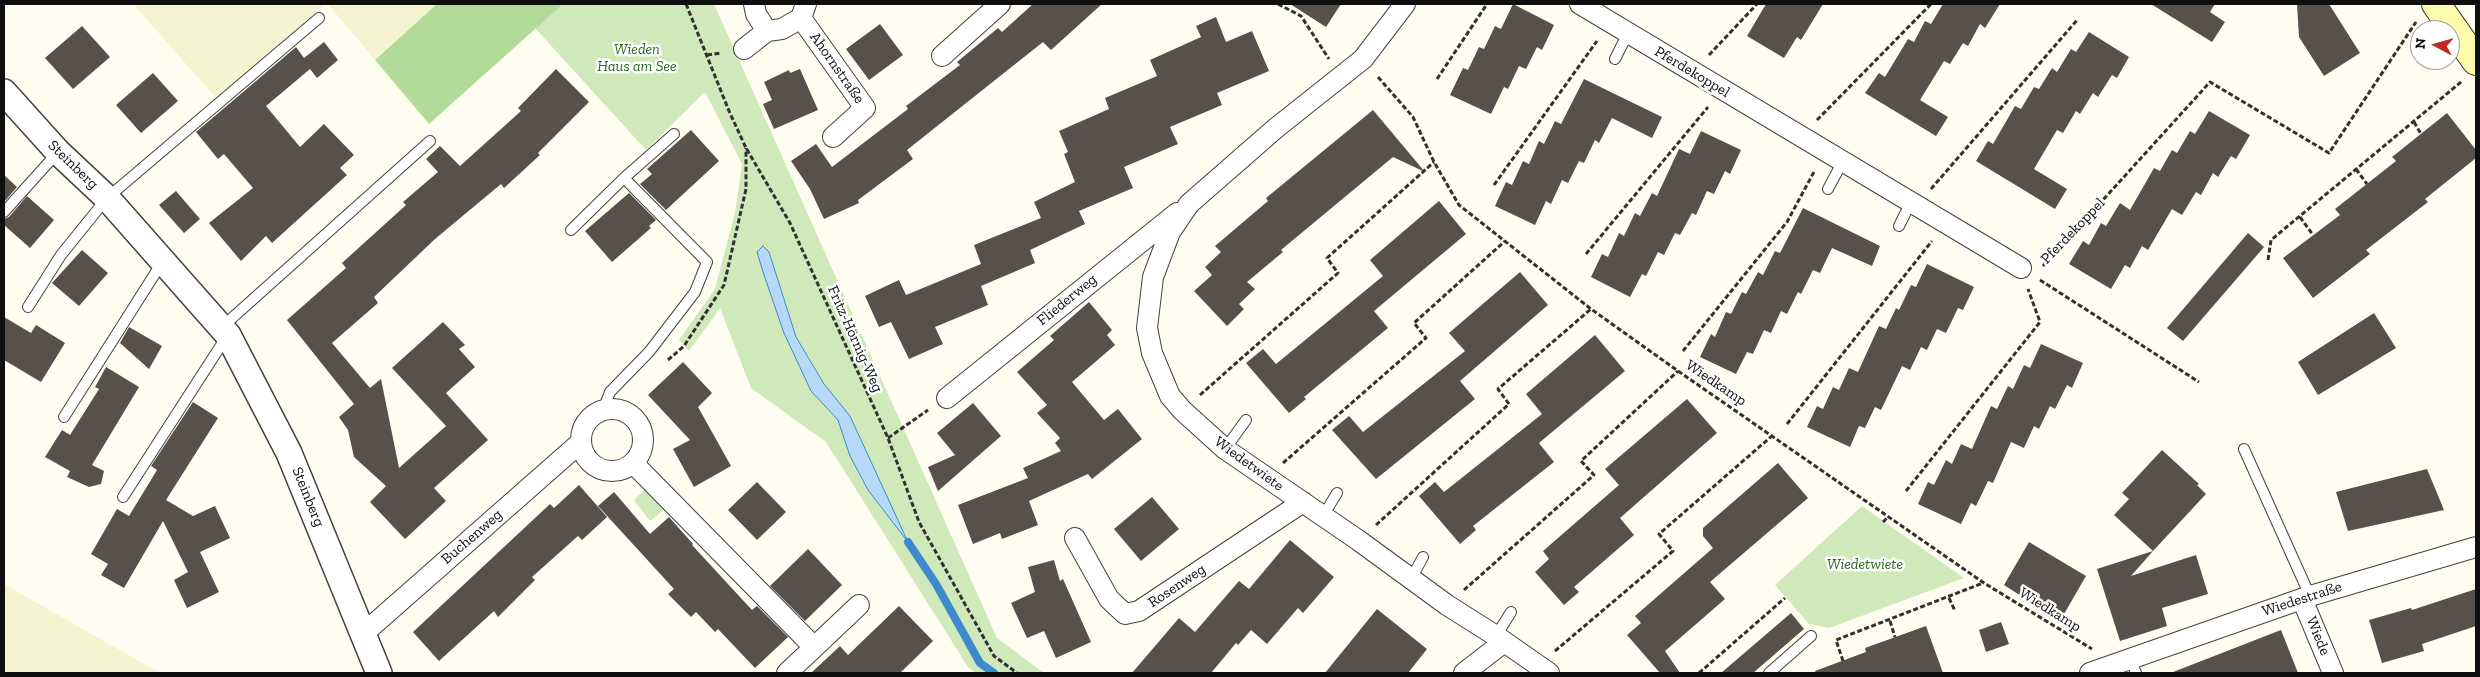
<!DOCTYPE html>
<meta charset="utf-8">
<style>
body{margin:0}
#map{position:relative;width:2480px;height:677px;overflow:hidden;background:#fffdf0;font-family:"Zilla Slab",serif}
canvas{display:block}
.frame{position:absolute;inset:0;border:5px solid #0f0f0f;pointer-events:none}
.north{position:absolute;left:2410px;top:20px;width:50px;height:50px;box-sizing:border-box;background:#fff;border:1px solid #9f9f9f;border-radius:50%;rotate:276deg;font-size:14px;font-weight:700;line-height:20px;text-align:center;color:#0f0f0f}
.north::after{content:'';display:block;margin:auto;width:18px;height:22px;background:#bf2926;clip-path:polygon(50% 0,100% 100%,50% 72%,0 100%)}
</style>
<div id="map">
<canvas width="2480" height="677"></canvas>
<div class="frame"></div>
<div class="north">N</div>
</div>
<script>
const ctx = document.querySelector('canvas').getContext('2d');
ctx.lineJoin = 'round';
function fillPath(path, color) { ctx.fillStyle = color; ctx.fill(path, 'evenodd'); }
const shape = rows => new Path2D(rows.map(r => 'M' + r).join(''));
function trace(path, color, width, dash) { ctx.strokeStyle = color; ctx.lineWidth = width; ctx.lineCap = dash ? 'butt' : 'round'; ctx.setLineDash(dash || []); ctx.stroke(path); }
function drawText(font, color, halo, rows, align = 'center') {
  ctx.font = font + ' "Zilla Slab",serif'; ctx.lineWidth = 5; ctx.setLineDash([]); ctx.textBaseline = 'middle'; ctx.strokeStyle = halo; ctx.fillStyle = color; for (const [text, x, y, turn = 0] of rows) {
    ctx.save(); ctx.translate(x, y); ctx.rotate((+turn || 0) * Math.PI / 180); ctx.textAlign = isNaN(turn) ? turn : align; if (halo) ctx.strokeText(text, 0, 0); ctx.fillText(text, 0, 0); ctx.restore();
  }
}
const farmland = shape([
 [133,4,325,4,216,98],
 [328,4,437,4,375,60],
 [4,584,160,673,4,673]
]);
const green = shape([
 [563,4,714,4,997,638,1044,673,976,673,968,667,826,442,751,388,720,308,689,351,679,340,715,289,735,213,742,164,705,92,646,150,535,28],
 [652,482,672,503,650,521,634,500],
 [1862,506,1964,578,1829,628,1809,624,1775,585]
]);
const forest = shape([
 [437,4,563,4,429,124,375,60]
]);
const water = shape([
 [763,246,769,252,796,337,824,384,850,416,908,542,868,490,850,456,838,420,811,391,784,333,764,275,757,252,763,246]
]);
const stream = shape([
 [908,542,936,584,980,663,994,673]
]);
const building = shape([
 [1033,4,1102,4,1051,50,1043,42,907,150,913,159,858,200,859,203,824,219,810,189,791,161,816,144,832,167,908,109,906,106,960,65,957,62,998,28,1002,32],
 [1290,4,1341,4,1326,27],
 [1513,4,1554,25,1542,50,1537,47,1526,69,1519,66,1508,89,1504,87,1491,114,1450,95,1463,68,1468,70,1479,47,1484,49,1495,26,1501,29],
 [1766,4,1823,4,1801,40,1797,37,1784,58,1747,36],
 [1943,4,2000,4,1985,28,1980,24,1968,46,1963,43,1950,64,1944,61,1920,100,1948,117,1936,136,1865,93,1879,73,1885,77,1908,39,1914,42,1925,21,1931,24],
 [2151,4,2215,4,2210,12,2225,22,2212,42],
 [2297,4,2329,4,2360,53,2324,76,2299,37],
 [1216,17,1226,42,1252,31,1269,71,1217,93,1222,105,1170,127,1178,144,1124,167,1133,188,1079,211,1085,224,1030,250,1035,263,981,286,988,305,935,327,943,344,909,359,891,322,879,327,865,296,899,280,906,295,981,264,974,245,1041,218,1034,202,1075,182,1064,154,1068,152,1059,131,1109,109,1105,98,1157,76,1150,60,1201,37,1196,26],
 [880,24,903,55,869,80,846,49],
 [82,26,110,57,73,89,45,58],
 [2089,32,2129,57,2117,78,2112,75,2098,97,2093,93,2080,114,2076,111,2063,133,2057,130,2034,169,2067,189,2055,209,1976,161,1988,141,1993,144,2015,106,2021,109,2034,87,2039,89,2052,68,2057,72,2071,49,2076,52],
 [324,42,338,60,317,78,310,69,266,106,300,147,324,124,354,155,340,168,347,175,272,243,266,236,241,261,209,223,253,188,224,154,218,159,196,132,296,47,304,58],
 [556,69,589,102,538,153,540,155,504,188,501,184,435,239,374,297,378,303,332,343,370,388,381,379,399,468,446,426,392,368,443,322,465,345,459,349,475,367,446,393,488,440,434,488,446,501,405,539,370,502,386,486,354,457,348,430,339,417,354,404,287,320,346,268,342,263,406,205,403,202,438,172,426,159,440,146,460,166,521,111,518,108],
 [800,69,818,110,774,129,763,104,772,100,764,82,789,70,790,73],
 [153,73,178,101,141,133,116,105],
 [1584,79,1662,117,1652,138,1612,118,1599,143,1595,140,1584,163,1579,161,1568,183,1562,180,1551,204,1546,201,1535,225,1495,206,1506,182,1512,185,1523,161,1529,164,1539,141,1544,144,1555,121,1561,124],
 [1373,110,1425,172,1393,157,1281,250,1283,252,1247,282,1255,289,1239,304,1244,309,1227,326,1194,291,1212,275,1205,267,1221,252,1215,246,1268,201,1266,198],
 [2209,111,2250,135,2236,159,2231,156,2218,177,2213,173,2201,195,2196,192,2182,215,2172,209,2148,250,2142,246,2130,268,2125,265,2111,289,2069,264,2083,241,2089,245,2101,223,2106,226,2120,203,2130,210,2154,168,2160,171,2172,150,2177,153,2190,131,2195,134],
 [2447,113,2476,150,2476,158,2425,199,2428,202,2366,250,2370,254,2313,298,2283,258,2340,215,2335,209,2396,161,2392,157],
 [691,130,719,161,666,210,640,184,652,174,647,169],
 [1701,131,1741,150,1730,174,1725,171,1714,194,1707,191,1696,215,1692,213,1680,235,1675,233,1664,255,1658,252,1646,276,1642,274,1630,297,1591,277,1602,254,1608,257,1619,233,1624,236,1635,213,1640,216,1652,193,1657,196,1679,149,1690,154],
 [4,175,17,187,4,202],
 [176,191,200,219,184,233,159,205],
 [629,193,656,220,649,226,651,228,612,262,585,231],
 [27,196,54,220,30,248,4,225,4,219,9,217],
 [1439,201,1466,234,1374,311,1388,328,1304,397,1306,399,1289,413,1246,363,1263,349,1276,364,1383,276,1370,260],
 [1803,208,1880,246,1872,266,1832,248,1820,273,1813,270,1801,294,1798,292,1787,314,1781,311,1771,333,1764,330,1753,354,1747,352,1736,374,1700,357,1711,334,1715,337,1726,312,1731,314,1742,292,1746,294,1758,272,1763,275,1775,251,1780,253],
 [2248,233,2264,247,2183,341,2167,328],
 [82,250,108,273,79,306,52,283],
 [1927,264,1974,287,1963,310,1958,308,1946,333,1937,329,1927,350,1921,347,1910,370,1902,366,1881,410,1875,407,1865,428,1859,426,1850,447,1807,427,1817,406,1823,409,1833,387,1839,390,1849,368,1858,372,1879,326,1886,329,1896,308,1899,310,1911,285,1916,287],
 [1520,272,1548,305,1460,381,1475,399,1376,479,1332,430,1349,416,1363,432,1465,351,1449,333],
 [1089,302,1112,330,1107,335,1115,345,1072,382,1104,420,1118,409,1142,439,1092,479,1088,474,1029,501,1038,525,1002,539,1000,533,973,544,958,505,1028,478,1023,468,1061,451,1055,443,1060,438,1037,413,1047,405,1017,372,1054,340,1050,336],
 [2374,313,2396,348,2318,395,2298,362],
 [4,317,31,333,36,325,65,343,41,382,4,360],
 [129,327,162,346,149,369,120,343],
 [1595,335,1625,371,1539,443,1554,462,1473,526,1476,530,1460,544,1419,496,1435,482,1444,492,1542,414,1526,394],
 [2041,344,2083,363,2072,388,2067,385,2055,409,2050,406,2039,429,2034,426,2024,448,2011,442,1993,483,1988,481,1976,506,1971,503,1961,524,1918,504,1928,482,1934,485,1946,460,1952,464,1961,444,1972,449,1991,406,1997,409,2008,386,2013,389,2024,365,2030,368],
 [683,362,712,393,698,407,731,466,694,487,673,449,690,440,648,395],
 [106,367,139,387,92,465,104,471,101,484,89,487,67,477,70,471,45,457,62,430,70,435,99,389,95,387],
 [1687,399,1717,433,1620,518,1634,535,1574,587,1579,592,1564,605,1535,572,1549,559,1543,551,1619,485,1605,469],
 [193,402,218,418,166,500,193,516,215,506,230,538,200,552,219,592,187,608,174,580,188,572,163,521,124,588,101,575,108,564,91,554,117,509,129,516,157,470,151,466],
 [973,403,1001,436,938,491,928,467,955,455,937,433],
 [2162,450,2199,484,2197,485,2206,494,2153,551,2114,515,2129,499,2122,493],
 [1778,463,1808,498,1710,582,1725,599,1665,651,1680,673,1660,673,1627,635,1641,623,1635,616,1713,548,1703,536,1703,528],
 [2427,469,2444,510,2348,531,2336,492],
 [757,482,786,512,757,540,728,510],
 [579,485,607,517,582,540,578,536,532,577,535,580,498,617,494,611,439,661,413,632,550,504,554,508],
 [614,492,650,534,669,517,693,544,692,545,752,610,757,606,788,637,755,668,718,629,715,632,696,612,691,617,668,594,674,589,598,506],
 [1152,497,1179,529,1141,561,1114,529],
 [1290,540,1334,577,1303,613,1298,608,1267,644,1251,630,1238,645,1236,643,1211,673,1132,673,1179,618,1195,632,1239,581,1249,589],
 [2029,542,2086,576,2060,621,2004,585],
 [808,549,842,585,805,621,770,586],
 [2153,551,2131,576,2196,555,2208,594,2162,608,2167,626,2120,641,2097,569],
 [1054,560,1060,581,1063,579,1091,642,1056,658,1044,631,1027,638,1011,603,1035,592,1028,567],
 [2476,589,2476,626,2422,644,2424,651,2382,663,2369,620,2411,608,2412,610],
 [899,606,933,641,900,673,811,673,840,646,848,655],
 [1377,609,1427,649,1408,673,1325,673],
 [1791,613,1804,629,1753,673,1721,673],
 [2001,622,2009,644,1986,652,1979,630],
 [1926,626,1943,673,1816,673,1815,671,1866,652,1865,648],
 [2281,630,2298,673,2173,673,2173,672]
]);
const path = shape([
 [686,4,729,111,746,148,790,223,888,438,919,522,994,656,1017,673],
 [1278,4,1301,16,1329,59],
 [707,55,721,53],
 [1709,55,1757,4],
 [1378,77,1413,117,1434,162,1459,205,1591,309,1678,371,1984,583,2092,649],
 [1437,79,1487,4],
 [1817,120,1931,4],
 [2414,122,2421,134],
 [2356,169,2367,184],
 [1494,185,1597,41],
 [1931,189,2078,19],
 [2300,217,2313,235],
 [1586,254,1708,107],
 [2268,260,2271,240,2461,82],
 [2043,266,2210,82,2329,153,2416,22],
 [2040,280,2199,382],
 [1683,351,1787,222,1815,170],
 [668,360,684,346,724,285,746,189,746,148],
 [1200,395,1338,273,1327,258,1434,162],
 [1787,424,1932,241],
 [888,438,928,410],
 [1283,463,1426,338,1414,323,1505,241],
 [1906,491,2040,322,2028,289],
 [1883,522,1888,517],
 [1376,525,1509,404,1498,389,1591,309],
 [1464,590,1594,475,1581,461,1678,371],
 [1949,598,1955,611],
 [1890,621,1895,637],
 [1555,651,1673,551,1659,534,1773,435],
 [1843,661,1836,640,1983,583],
 [1699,673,1785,598]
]);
const service = shape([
 [1615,59,1628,33],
 [1828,189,1844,159],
 [4,212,58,152],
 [1899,226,1911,202],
 [571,230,624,178],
 [28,307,61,255,107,198,319,18],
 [222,327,430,141],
 [603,410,610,392,649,352,695,292,707,262,624,178,674,134],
 [64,417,163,261],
 [1225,449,1246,420],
 [2244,449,2310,596],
 [123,497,227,336],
 [1323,516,1337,493],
 [1411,579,1423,557],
 [1496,636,1511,612],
 [2130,658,2136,673],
 [1769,673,1811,636]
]);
const minor = shape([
 [754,4,756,14,767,31],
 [806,4,801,18,865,108,833,137],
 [1405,4,1363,59,1276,128,1189,204,1170,232,1153,277,1147,328,1152,353,1170,396,1182,410,1225,449,1358,540,1447,605,1496,636,1549,673],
 [1580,4,2021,268],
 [744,49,767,31,782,29,801,18],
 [942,56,1000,4],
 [947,398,1177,213],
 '581 440a31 31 0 1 1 62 0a31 31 0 1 1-62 0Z',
 [633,463,814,647],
 [1075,538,1109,599,1125,614,1139,611,1303,502],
 [2302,599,2333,673],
 [364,633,581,442],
 [787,673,859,605],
 [1464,673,1504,642],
 [2090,673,2310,596,2476,547]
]);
const tertiary = shape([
 [4,92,58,152,107,198,228,335,289,453,379,673]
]);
const secondary = shape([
 [2436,4,2476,61]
]);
const parkNames = [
 ["Wieden",637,50],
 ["Haus am See",637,67],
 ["Wiedetwiete",1865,565]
];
const streetNames = [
 ["Ahornstraße",837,68,55],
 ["Pferdekoppel",1692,72,31],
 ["Steinberg",73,165,44],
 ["Pferdekoppel",2073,231,-46],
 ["Fliederweg",1067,300,-39],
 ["Fritz-Hörnig-Weg",855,339,66],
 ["Wiedkamp",1716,383,34],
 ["Wiedetwiete",1249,464,36],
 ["Steinberg",308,497,68],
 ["Buchenweg",472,537,-41],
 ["Rosenweg",1177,586,-34],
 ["Wiedestraße",2302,599,-18],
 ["Wiedkamp",2050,610,32],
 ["Wiede",2318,636,68]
];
fillPath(farmland, '#f5f4d0');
fillPath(green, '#cfe9ba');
fillPath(forest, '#b2da99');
fillPath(water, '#b5d9f6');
trace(water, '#3c8acd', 1);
trace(stream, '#3c8acd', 8);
fillPath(building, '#57504b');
trace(service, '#424242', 12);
trace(minor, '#424242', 22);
trace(tertiary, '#424242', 28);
trace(secondary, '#313131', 30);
trace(path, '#313131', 3, [5, 2.5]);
trace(service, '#fff', 10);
trace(minor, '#fff', 20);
trace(tertiary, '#fff', 25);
trace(secondary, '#fefbac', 28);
drawText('italic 15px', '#29671e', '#fff', parkNames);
drawText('15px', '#0f0f0f', '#fff', streetNames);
</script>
